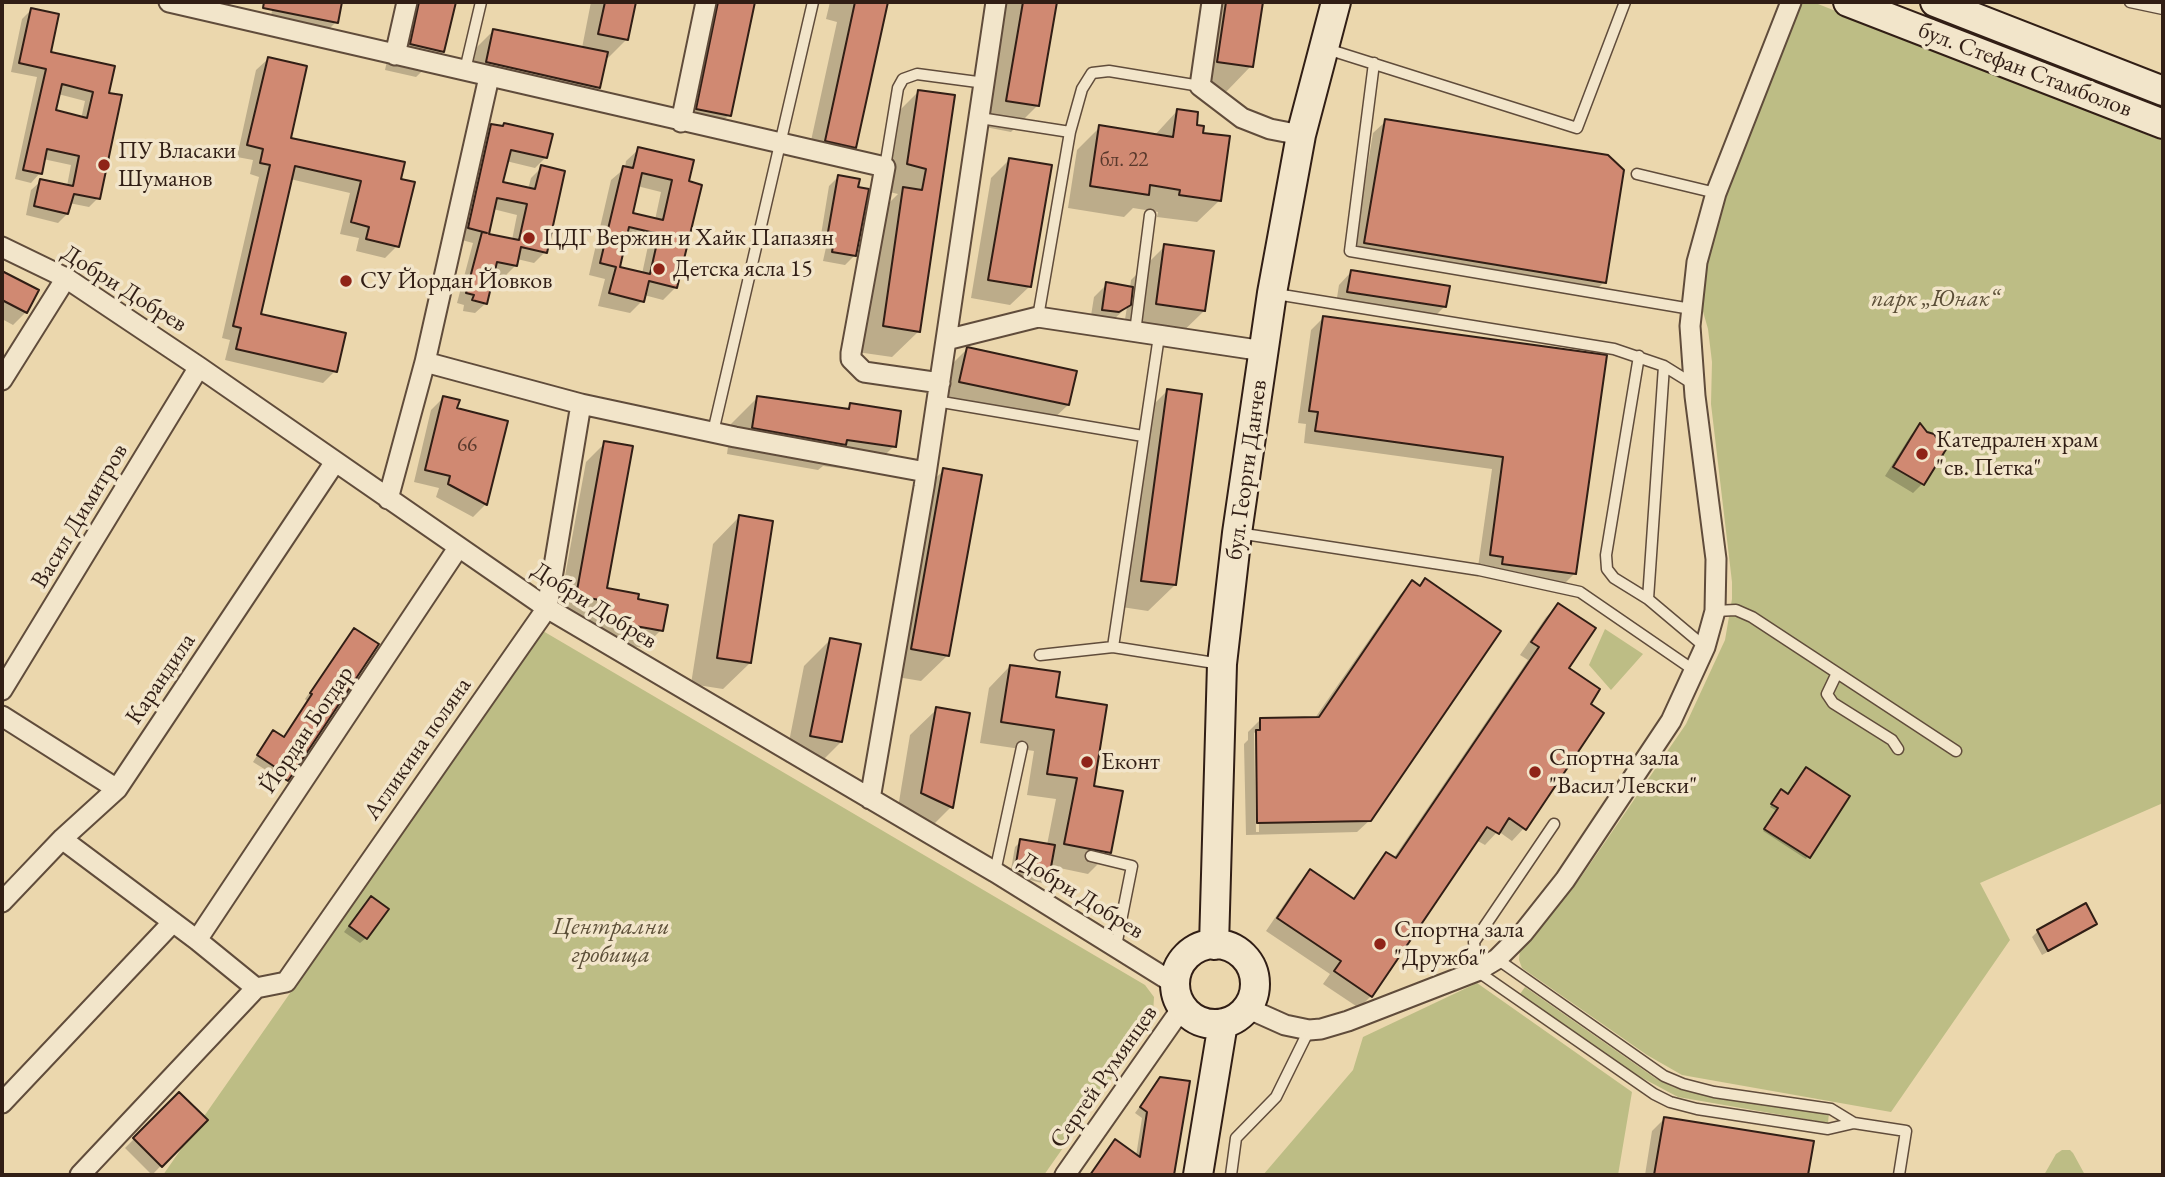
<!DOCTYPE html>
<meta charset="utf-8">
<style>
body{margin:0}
#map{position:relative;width:2165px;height:1177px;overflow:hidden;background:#ebd7ad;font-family:"EB Garamond",serif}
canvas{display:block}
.frame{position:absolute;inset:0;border:4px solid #311e15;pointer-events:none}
</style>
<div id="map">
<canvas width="2165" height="1177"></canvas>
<div class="frame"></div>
</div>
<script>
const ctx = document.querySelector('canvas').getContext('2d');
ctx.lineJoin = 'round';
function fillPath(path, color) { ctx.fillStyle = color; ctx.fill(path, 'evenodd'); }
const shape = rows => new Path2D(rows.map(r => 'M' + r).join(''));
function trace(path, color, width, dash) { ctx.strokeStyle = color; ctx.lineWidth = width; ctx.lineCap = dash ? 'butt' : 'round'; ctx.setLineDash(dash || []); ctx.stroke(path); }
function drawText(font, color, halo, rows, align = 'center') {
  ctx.font = font + ' "EB Garamond",serif'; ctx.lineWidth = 7; ctx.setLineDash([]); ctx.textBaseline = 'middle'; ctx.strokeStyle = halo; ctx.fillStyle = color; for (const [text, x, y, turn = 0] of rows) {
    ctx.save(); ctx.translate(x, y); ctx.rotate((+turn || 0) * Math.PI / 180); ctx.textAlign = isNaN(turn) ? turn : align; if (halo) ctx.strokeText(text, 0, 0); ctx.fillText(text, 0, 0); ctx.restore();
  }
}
const green = shape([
 [1800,2,1813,2,2163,141,2163,803,1980,883,2010,940,1891,1112,1682,1075,1647,1055,1522,968,1519,960,1520,948,1579,880,1686,724,1725,640,1732,599,1732,582,1711,404,1712,362,1708,329,1702,308,1707,263,1722,208],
 [1605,629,1643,654,1611,690,1589,665],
 [543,631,1145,985,1154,997,1153,1014,1142,1035,1044,1175,163,1175],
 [1477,983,1632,1092,1618,1175,1263,1175,1353,1070,1363,1037],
 [1525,987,1655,1078,1673,1087,1696,1093,1829,1113,1828,1123,1678,1097,1631,1072,1520,994],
 [2062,1150,2070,1150,2073,1153,2085,1175,2044,1175,2056,1154]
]);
const shadow = shape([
 [186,2,233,2,215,20],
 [274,2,340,2,336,22,327,31,270,20],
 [400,2,454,2,443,51,416,77,385,70],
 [591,2,634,2,627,39,608,58,605,57,599,87,580,105,468,81,475,49,493,31,582,48],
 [703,2,753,2,729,115,711,133,679,127],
 [830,2,886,2,854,147,836,165,807,159,837,22,826,19],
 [1002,2,1055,2,1038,105,1011,132,980,126],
 [1205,2,1261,2,1251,66,1225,93,1192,88],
 [31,10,49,53,107,94,98,198,89,207,69,203,67,214,58,223,26,215,31,190,41,181,67,186,71,165,43,159,40,173,31,183,15,179,37,77,11,72,22,19],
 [58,94,85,101,81,119,53,112],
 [268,59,288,140,399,180,397,246,385,258,356,251,359,238,340,234,350,193,290,179,259,315,335,371,323,383,225,360,230,340,222,338,259,177,250,174,253,160,237,157,256,70],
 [918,92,953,97,919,331,892,357,857,352,877,215,898,194,881,190,892,118],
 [1177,111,1201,134,1220,200,1197,222,1157,217,1158,212,1133,208,1124,217,1068,208,1077,150,1100,127,1154,136],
 [1386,121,1604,282,1592,294,1353,255,1373,133],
 [492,126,546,157,535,168,506,161,501,183,528,189,531,178,542,167,545,252,534,263,517,259,515,266,505,276,493,274,486,303,475,313,463,311,464,305,457,303,473,243,458,239,481,136],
 [493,209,517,215,512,240,487,235],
 [639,149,687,183,676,287,663,300,644,295,642,301,630,313,598,306,605,279,589,275,611,180,625,168,626,161],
 [637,186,661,192,655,220,631,214],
 [624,240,648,246,642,274,618,268],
 [1010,159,1029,287,1010,305,971,298,991,178],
 [838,177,854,256,845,265,823,261,827,243,820,241,829,186],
 [1165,246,1204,311,1169,345,1122,338,1127,307,1113,320,1090,322,1094,297,1107,284,1130,288,1131,280],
 [1351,272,1445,306,1432,319,1336,304,1339,285],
 [2,273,37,291,26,312,13,325,2,319],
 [1323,318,1605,357,1574,574,1562,586,1478,567,1492,469,1304,443,1306,424,1298,423,1311,330],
 [967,349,1068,405,1049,423,941,400,948,368],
 [1167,391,1175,585,1148,611,1115,606,1141,417],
 [443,398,455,409,506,422,485,505,473,517,436,497,439,488,414,482,431,410],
 [757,398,845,411,851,405,894,446,868,472,823,466,818,470,727,454,731,424],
 [1920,426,1922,484,1913,493,1885,476,1911,435],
 [605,443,605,589,636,601,661,630,643,648,585,638,588,619,558,614,586,462],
 [944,470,948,655,921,681,885,675,917,496],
 [739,517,750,663,723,689,691,684,713,544],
 [1425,581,1370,820,1357,832,1246,835,1244,744,1248,740,1248,732,1261,719,1315,718,1400,595,1412,582,1419,587],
 [1258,730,1259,832,1256,832,1254,733],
 [1558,605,1567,669,1524,828,1512,841,1498,831,1485,845,1476,840,1371,996,1359,1008,1323,984,1330,974,1266,931,1298,884,1310,872,1352,900,1374,867,1386,854,1393,859,1528,660,1520,655,1546,617],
 [354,630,377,645,281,786,271,780,274,775,253,762,268,738,283,739,307,701,305,699],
 [830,640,841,742,815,768,785,762,804,666],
 [1010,666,1054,698,1092,787,1110,852,1088,874,1050,866,1048,877,1042,883,1010,875,1015,847,1021,841,1047,845,1056,799,1027,795,1034,751,980,743,989,688],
 [937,709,951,807,925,833,896,820,910,735],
 [1779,793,1788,796,1848,796,1806,859,1763,831,1777,811,1770,807],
 [365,904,366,938,360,943,344,932],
 [2095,923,2089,929,2042,955,2032,937,2038,931],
 [1160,1079,1188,1083,1183,1124,1179,1127,1174,1175,1140,1175,1144,1156,1131,1175,1090,1175,1110,1147,1136,1156,1142,1118,1135,1113],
 [179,1094,205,1120,152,1175,125,1148],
 [1664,1119,1812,1143,1806,1175,1645,1175,1652,1131]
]);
const building = shape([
 [264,2,342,2,338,23,263,8,264,2],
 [419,2,456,2,444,52,410,44,419,2],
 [605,2,636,2,628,40,598,34,605,2],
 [718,2,755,2,731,116,696,109,718,2],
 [855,2,888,2,856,148,825,141,855,2],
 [1023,2,1057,2,1039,106,1006,101,1023,2],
 [1226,2,1263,2,1253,67,1217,62,1226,2],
 [31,8,59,14,51,52,115,66,109,93,122,95,100,199,74,194,68,214,34,206,40,179,73,186,79,156,47,149,42,174,23,170,46,69,19,63,31,8],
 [62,84,93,92,87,118,56,110,62,84],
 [493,29,608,52,600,88,486,62,493,29],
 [268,57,307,66,291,138,405,162,401,179,415,182,399,247,366,239,369,227,351,222,361,181,295,166,261,314,346,333,337,372,236,349,241,328,233,326,270,165,260,163,263,149,247,145,268,57],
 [918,90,955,95,920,332,883,326,903,187,922,190,926,169,907,164,918,90],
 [1177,109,1198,112,1197,125,1204,126,1203,133,1230,136,1221,201,1179,195,1180,190,1150,185,1149,195,1090,186,1099,125,1173,137,1177,109],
 [1385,119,1608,155,1624,170,1606,283,1364,243,1385,119],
 [504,123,553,134,547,158,511,150,503,182,535,189,541,165,565,171,547,253,521,247,517,266,497,262,487,304,472,300,474,295,466,293,482,232,487,233,468,228,491,124,503,126,504,123],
 [497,198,527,204,519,240,489,234,497,198],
 [638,147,694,160,689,181,702,185,677,288,649,281,644,302,609,293,616,267,600,263,623,166,633,168,638,147],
 [642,173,672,180,663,220,633,213,642,173],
 [629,227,659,234,650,274,620,267,629,227],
 [1009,158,1052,165,1031,287,988,280,1009,158],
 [838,175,860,179,858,187,869,189,856,256,832,252,835,234,828,232,838,175],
 [1164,244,1214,251,1205,311,1156,304,1164,244],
 [1351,270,1450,286,1446,307,1347,292,1351,270],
 [2,271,39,290,27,313,2,300,2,271],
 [1106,282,1133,287,1131,305,1119,312,1102,310,1106,282],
 [1323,316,1607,355,1576,574,1502,564,1503,557,1490,555,1503,457,1315,431,1318,412,1309,411,1323,316],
 [967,347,1077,371,1069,405,959,382,967,347],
 [1167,389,1202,394,1176,585,1141,581,1167,389],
 [443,396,460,400,457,408,508,421,487,505,448,484,450,476,425,470,443,396],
 [757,396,849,409,850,403,901,411,896,447,847,440,846,445,752,428,757,396],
 [1920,423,1927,432,1934,434,1938,440,1950,443,1924,485,1893,467,1920,423],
 [604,441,633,446,607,588,639,594,638,599,668,605,663,631,602,620,606,601,576,596,604,441],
 [943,468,982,475,949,656,911,649,943,468],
 [739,515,773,521,751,663,717,658,739,515],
 [1425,578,1501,631,1371,821,1257,823,1256,730,1260,730,1260,718,1319,717,1412,580,1420,586,1425,578],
 [1558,603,1596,628,1569,668,1600,689,1591,704,1604,713,1526,830,1509,818,1499,834,1487,827,1372,997,1334,971,1341,961,1277,918,1310,869,1354,899,1386,852,1396,858,1539,647,1531,642,1558,603],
 [354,628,379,644,288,781,275,773,278,769,257,755,273,730,284,737,312,694,310,693,354,628],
 [830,638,861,644,842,742,810,736,830,638],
 [1010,665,1060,672,1056,697,1107,705,1094,786,1123,791,1111,853,1064,844,1077,778,1047,774,1054,730,1001,722,1010,665],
 [936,707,970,713,953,808,921,793,936,707],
 [1806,767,1850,796,1810,858,1764,829,1778,808,1771,804,1781,789,1788,794,1806,767],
 [1020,839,1055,845,1049,878,1015,870,1020,839],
 [371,896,389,909,367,939,349,926,371,896],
 [2086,903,2097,924,2048,951,2037,930,2086,903],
 [1160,1077,1190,1081,1174,1175,1090,1175,1115,1139,1140,1157,1147,1112,1140,1107,1160,1077],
 [179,1092,208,1120,162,1167,133,1138,179,1092],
 [1664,1117,1814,1141,1808,1175,1654,1175,1664,1117]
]);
const service = shape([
 [2130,2,2163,9],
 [1327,49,1577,128,1625,2],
 [1374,63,1350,251,1691,309],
 [465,70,481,2],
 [980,118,1070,132],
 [885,167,898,88,903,79,917,74,985,83],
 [1637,174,1716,193],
 [1276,294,1614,349,1664,366,1693,384],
 [1038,317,1070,132,1082,89,1092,73,1109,71,1200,86],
 [1135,332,1150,215],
 [1159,336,1113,647,1221,664],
 [1639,356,1606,555,1607,569,1614,578,1648,599,1705,647],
 [936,401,1143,436],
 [713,432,813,2],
 [1238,533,1479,570,1580,592,1695,671],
 [1648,599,1664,366],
 [1715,611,1736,610,1752,617,1956,751],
 [1040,655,1113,647],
 [1837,673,1827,694,1833,703,1892,740,1898,749],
 [1091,856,1132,866,1116,946],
 [995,872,1022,747],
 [1497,959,1664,1076,1683,1084,1714,1092,1831,1109,1854,1123],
 [1487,965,1475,952,1474,942,1554,824],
 [1477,971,1654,1094,1670,1102,1697,1109,1828,1129,1854,1123,1906,1131,1899,1175],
 [1231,1175,1236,1138,1276,1097,1309,1030]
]);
const minor = shape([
 [169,2,885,167,851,353,851,359,864,372,940,383],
 [1212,2,1200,86,1242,118,1270,129,1301,135],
 [395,55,407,2],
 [681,122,706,2],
 [2,247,66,278,199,367,547,608,995,872,1175,984],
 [946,340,996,2],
 [425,362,581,404],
 [2,380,66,278],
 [388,499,425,362,489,77],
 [2,690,199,367],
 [2,716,117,789],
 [870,799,924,487,946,340,1038,317,1264,351],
 [62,839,197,940,256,988],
 [2,902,62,839,117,789,335,462],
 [197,940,458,548],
 [1247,1008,1285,1025,1309,1030,1321,1029,1348,1021,1477,971,1497,959,1523,933,1565,880,1671,721,1705,647,1715,611,1716,559,1695,396,1690,326,1697,262,1716,193,1791,2],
 [2,1103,173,922],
 [80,1175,256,988,286,982,547,608,581,404,735,437,926,472],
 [1065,1175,1182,1008]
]);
const secondary = shape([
 [1848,2,2163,124],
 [1935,2,2163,91],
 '1175 984a40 40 0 1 1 80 0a40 40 0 1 1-80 0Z',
 [1214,945,1222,664,1237,533,1272,293,1301,135,1336,2],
 [1198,1175,1223,1023]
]);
const markers = [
 [104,165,7,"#8f2418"],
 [529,238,7,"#8f2418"],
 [659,269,7,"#8f2418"],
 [346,281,7,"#8f2418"],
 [1922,454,7,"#8f2418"],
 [1087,762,7,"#8f2418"],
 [1535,772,7,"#8f2418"],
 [1380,944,7,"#8f2418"]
];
const numberNames = [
 ["бл. 22",1124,160],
 ["66",467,445]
];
const streetNames = [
 ["бул. Стефан Стамболов",2025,70,21],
 ["Добри Добрев",124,289,32],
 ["бул. Георги Данчев",1247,470,-82],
 ["Васил Димитров",80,516,-59],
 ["Добри Добрев",594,606,32],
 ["Карандила",161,679,-56],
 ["Йордан Богдар",307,730,-56],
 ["Агликина поляна",418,749,-55],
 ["Добри Добрев",1081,896,32],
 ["Сергей Румянцев",1104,1077,-55]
];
const poiNames = [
 ["ПУ Власаки",118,151],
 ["Шуманов",118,179],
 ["ЦДГ Вержин и Хайк Папазян",543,238],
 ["Детска ясла 15",673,269],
 ["СУ Йордан Йовков",360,281],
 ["Катедрален храм",1936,440],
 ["\"св. Петка\"",1936,468],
 ["Спортна зала",1549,758],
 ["\"Васил Левски\"",1549,786],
 ["Еконт",1101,762],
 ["Спортна зала",1394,930],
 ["\"Дружба\"",1394,958]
];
const parkNames = [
 ["парк „Юнак“",1935,299],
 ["Централни",611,927],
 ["гробища",611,955]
];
fillPath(green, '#bdbd85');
fillPath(shadow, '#0003');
fillPath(building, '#d08972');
trace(building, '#311e15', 2);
trace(service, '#604c3b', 13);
trace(minor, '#604c3b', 23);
trace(secondary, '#311e15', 32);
trace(service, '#f2e5ca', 10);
trace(minor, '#f2e5ca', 19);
trace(secondary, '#f2e5ca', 28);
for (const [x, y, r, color] of markers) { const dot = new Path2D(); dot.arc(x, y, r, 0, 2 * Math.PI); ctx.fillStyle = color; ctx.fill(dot); trace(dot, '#f2e5ca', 2.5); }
drawText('21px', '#59392c', null, numberNames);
drawText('24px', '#311e15', '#f2e5ca', streetNames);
drawText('24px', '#311e15', '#f2e5ca', poiNames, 'left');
drawText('italic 24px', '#5b4e37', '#f2e5ca', parkNames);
</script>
